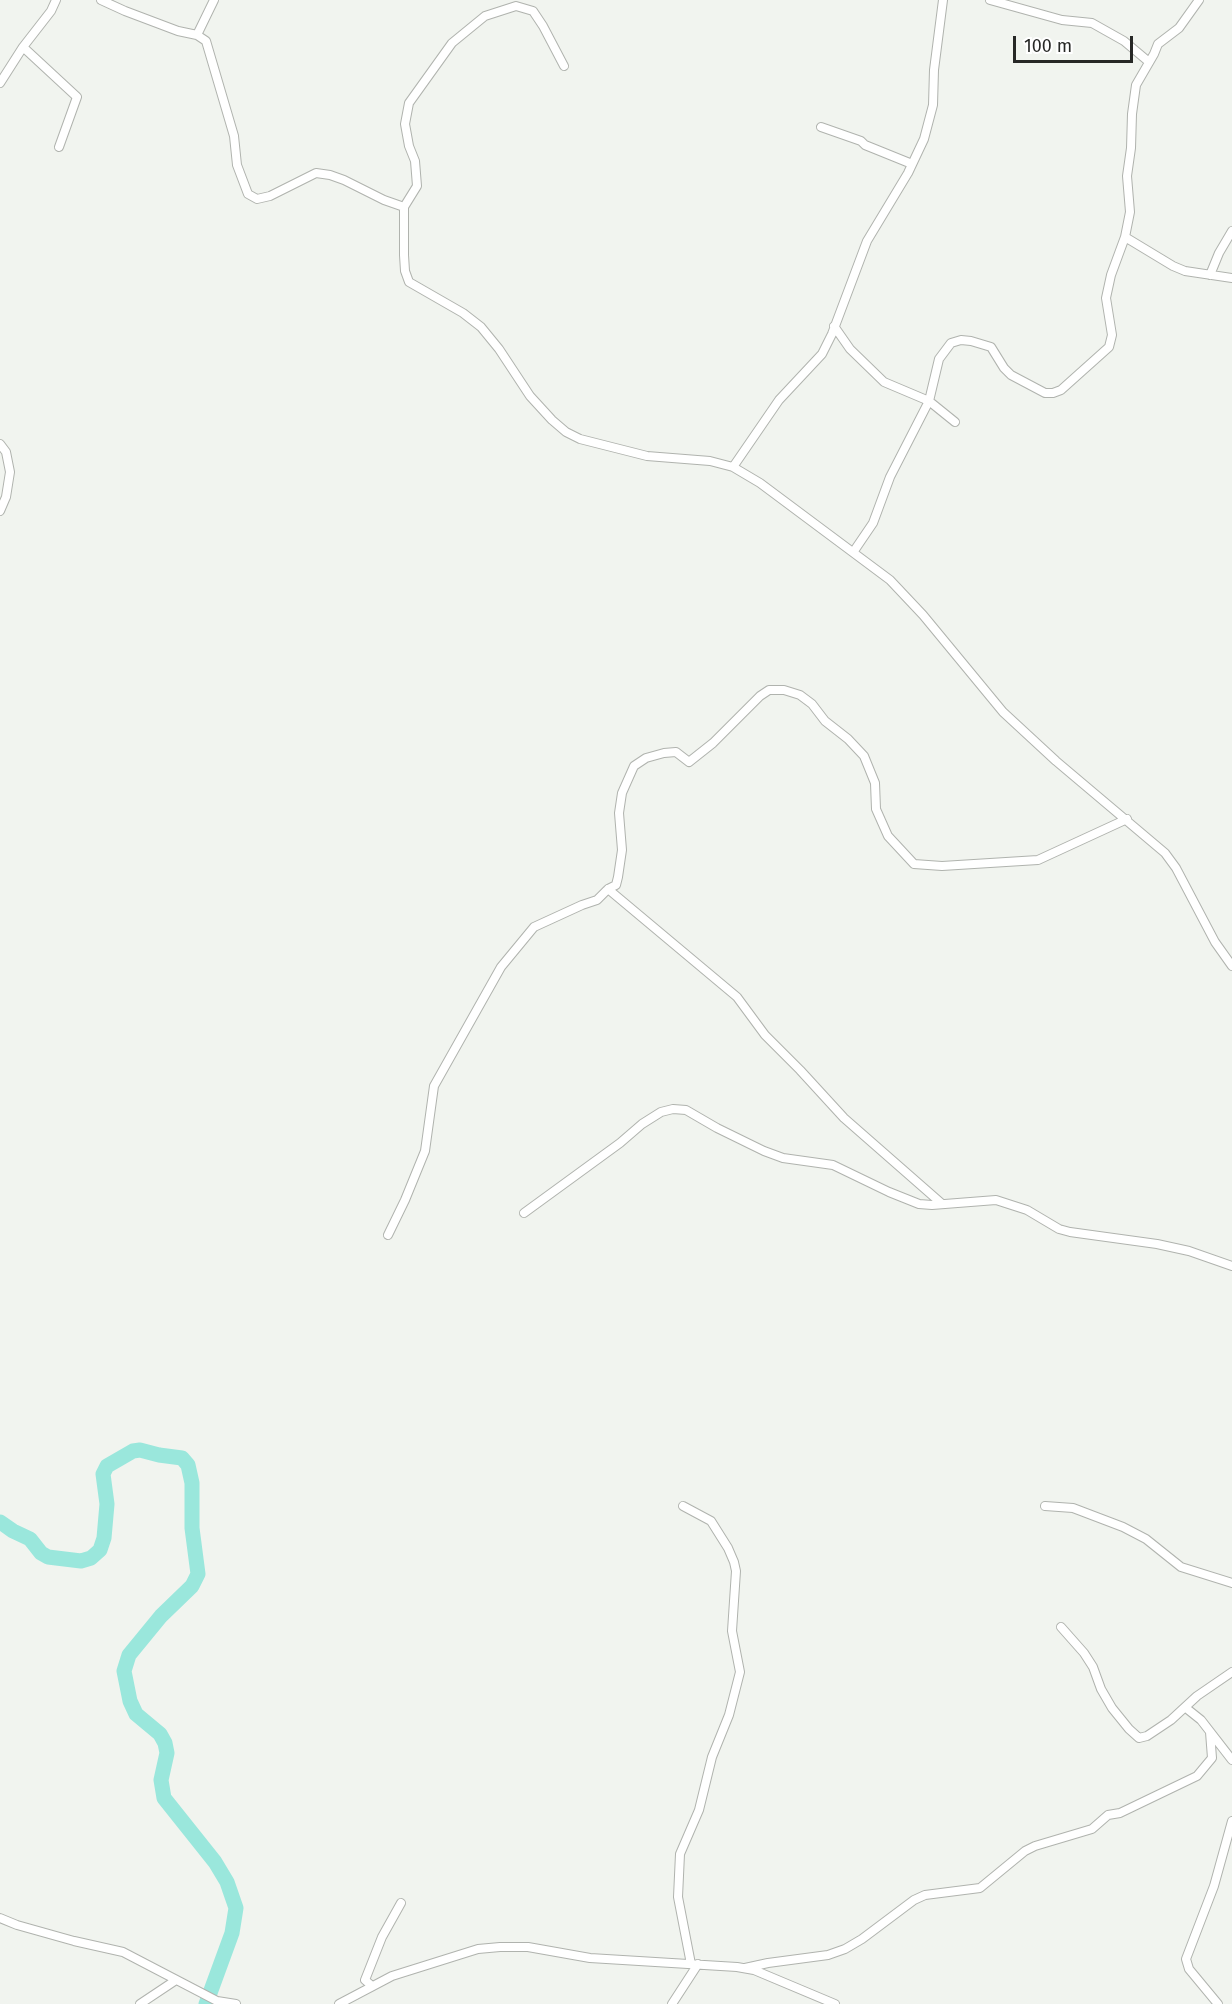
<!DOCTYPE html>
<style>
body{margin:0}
#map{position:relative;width:1232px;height:2004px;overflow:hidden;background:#f1f4ef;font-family:"Fira Sans",sans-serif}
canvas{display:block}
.scale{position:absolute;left:1013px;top:36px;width:120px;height:27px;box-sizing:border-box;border:3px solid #272826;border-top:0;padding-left:8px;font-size:18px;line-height:21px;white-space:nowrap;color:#272826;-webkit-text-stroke:4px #fff;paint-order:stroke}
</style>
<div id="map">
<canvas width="1232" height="2004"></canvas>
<div class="scale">100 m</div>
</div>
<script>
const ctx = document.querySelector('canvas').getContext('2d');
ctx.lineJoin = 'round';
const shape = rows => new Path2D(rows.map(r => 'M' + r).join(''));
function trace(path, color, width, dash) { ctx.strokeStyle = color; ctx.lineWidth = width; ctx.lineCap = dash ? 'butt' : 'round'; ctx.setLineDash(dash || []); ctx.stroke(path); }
const river = shape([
 [0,1522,13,1531,30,1539,41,1553,48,1557,81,1561,91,1558,100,1550,104,1538,107,1504,103,1474,107,1466,133,1451,140,1450,159,1455,182,1458,188,1465,192,1483,192,1528,198,1574,192,1586,161,1616,129,1655,124,1671,130,1701,136,1714,160,1734,165,1743,167,1753,161,1780,164,1798,215,1862,227,1882,236,1908,232,1933,206,2004]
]);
const street = shape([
 [101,0,125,11,178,31,197,35,206,41,234,136,237,165,248,194,257,199,270,196,316,173,330,175,344,180,384,200,404,207,404,255,405,271,409,282,463,313,481,327,499,349,530,396,552,420,566,432,580,439,647,456,710,461,733,467,760,483,890,580,923,615,1003,712,1056,761,1165,853,1176,868,1215,942,1232,966],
 [990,0,1062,20,1092,23,1124,41,1149,62],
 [197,35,214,0],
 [23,47,77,97,59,147],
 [0,83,23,47,51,11,56,0],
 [821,127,861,141,865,145,912,164],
 [404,207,417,186,415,161,409,146,405,124,409,103,452,43,485,16,516,6,533,11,543,26,564,66],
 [1125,237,1173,266,1185,271,1232,278],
 [1210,275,1219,253,1232,231],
 [834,326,850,349,884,382,929,401,955,422],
 [0,444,6,452,10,472,6,497,0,511],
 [733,467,779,400,822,354,832,334,867,241,908,173,924,139,933,105,934,70,943,0],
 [854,551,873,523,890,477,929,401,939,359,951,343,961,340,971,341,991,347,1004,368,1011,375,1045,393,1053,393,1061,390,1109,347,1112,335,1106,298,1111,275,1125,237,1130,212,1127,176,1131,148,1132,114,1136,85,1154,54,1158,44,1179,28,1199,0],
 [608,889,616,885,618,877,622,850,619,813,622,793,634,766,646,758,664,753,676,752,689,762,713,743,760,696,769,690,784,690,800,695,812,704,825,721,848,739,864,756,875,783,876,809,888,836,914,864,942,866,1038,860,1127,819],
 [524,1213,620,1143,642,1124,661,1112,673,1109,686,1110,717,1128,764,1151,783,1158,833,1165,889,1192,919,1204,932,1205,996,1200,1027,1210,1059,1229,1070,1232,1157,1244,1189,1251,1232,1266],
 [388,1235,405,1200,425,1151,434,1086,501,967,534,927,582,905,597,900,608,889,737,997,765,1035,800,1070,844,1118,941,1203],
 [683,1506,711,1521,728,1548,734,1562,736,1571,732,1631,740,1672,729,1715,712,1757,699,1810,680,1854,678,1897,691,1964],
 [1045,1506,1073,1508,1123,1527,1146,1539,1181,1567,1232,1583],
 [1061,1627,1084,1653,1093,1667,1101,1689,1112,1708,1129,1729,1139,1738,1147,1736,1171,1720,1197,1696,1232,1672],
 [1186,1708,1201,1720,1232,1760],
 [0,1918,17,1925,74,1941,123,1952,217,2001,236,2004],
 [745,1968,768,1963,828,1955,845,1949,862,1939,914,1900,925,1895,980,1888,1025,1851,1035,1846,1092,1829,1108,1815,1120,1813,1197,1776,1212,1758,1210,1732],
 [372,1986,365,1980,382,1937,401,1903],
 [140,2004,176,1980],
 [339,2004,392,1976,478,1949,500,1947,528,1947,590,1958,737,1967,754,1970,835,2004],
 [672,2004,698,1964],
 [1218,2004,1189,1969,1186,1959,1214,1886,1232,1821]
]);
trace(river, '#9ae7dc', 15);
trace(street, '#b0b3ae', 10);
trace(street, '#fff', 8);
</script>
